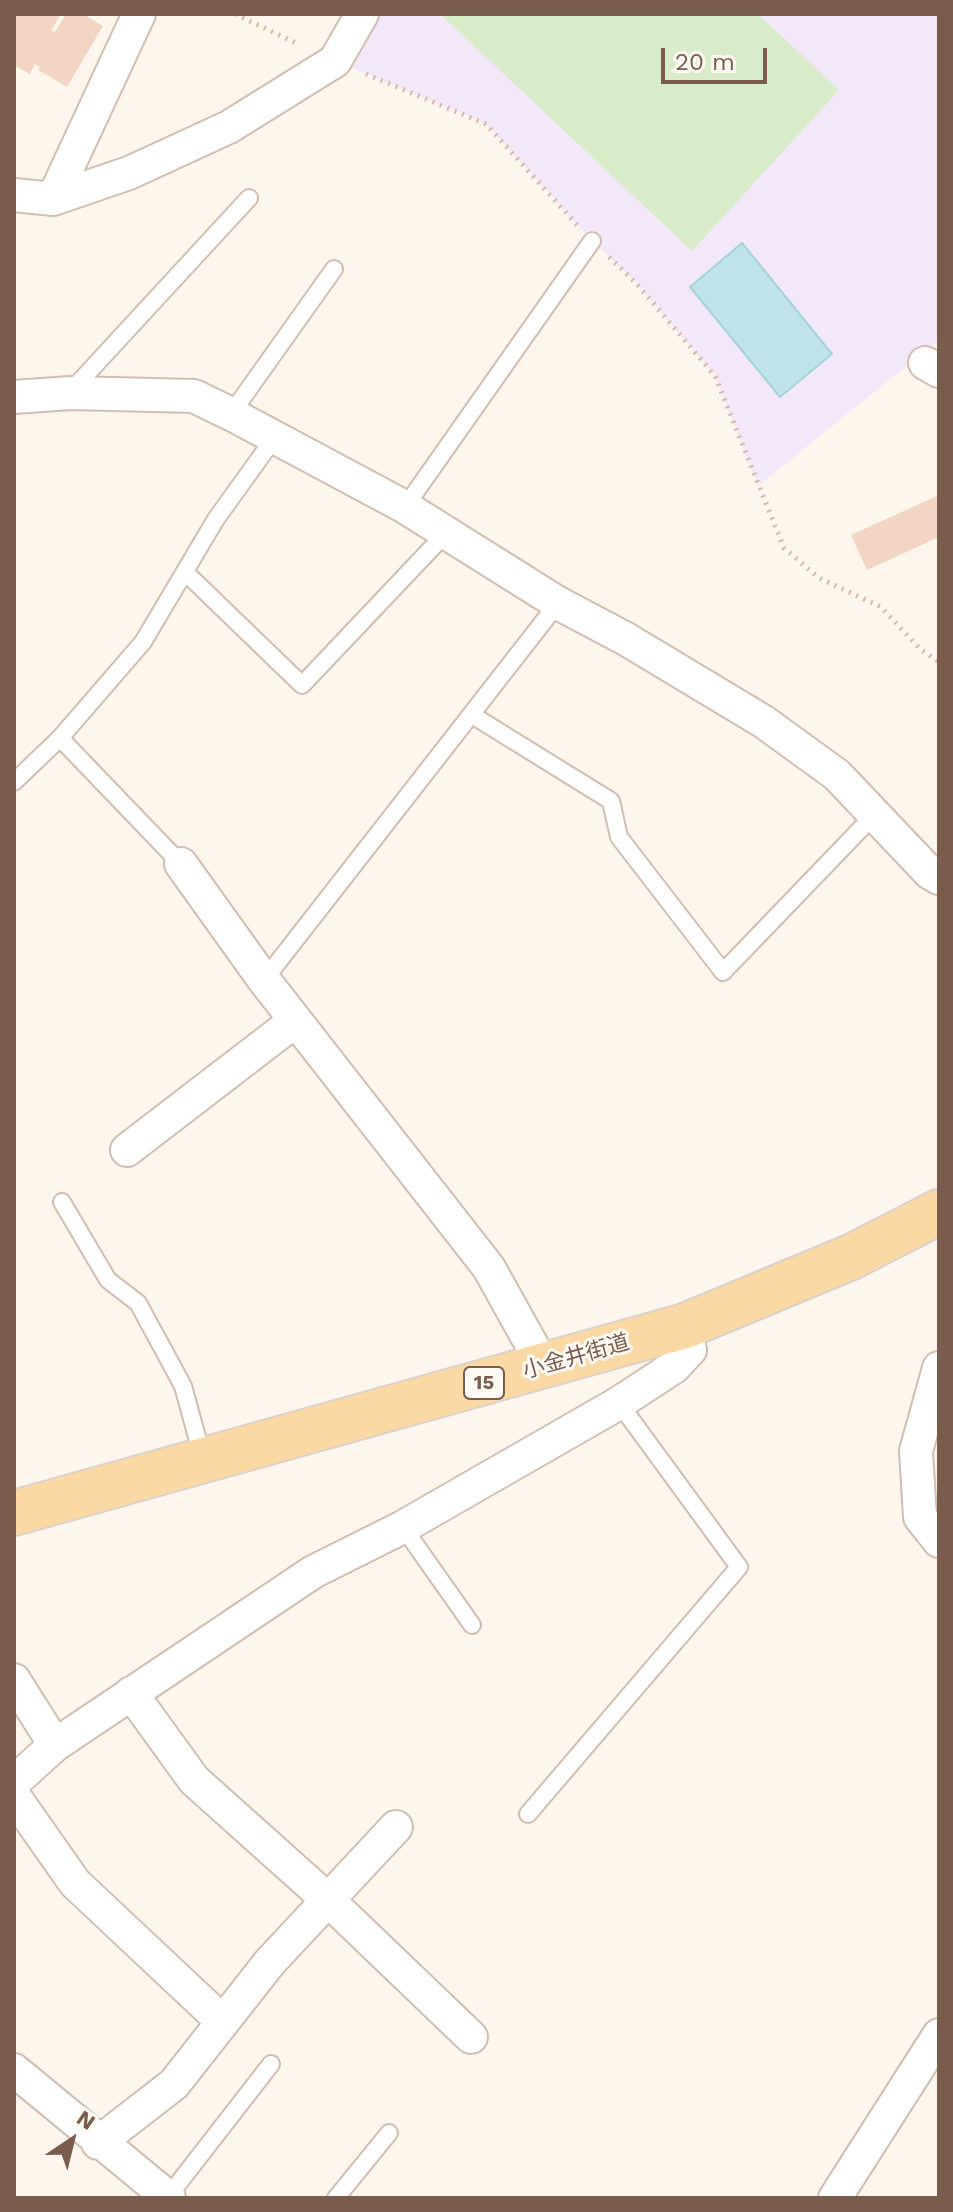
<!DOCTYPE html>
<meta charset="utf-8">
<style>
body{margin:0}
#map{position:relative;width:953px;height:2212px;overflow:hidden;background:#fdf6ec;font-family:"Work Sans",sans-serif}
canvas{display:block}
.frame{position:absolute;inset:0;border:16px solid #7a5c4d;pointer-events:none}
.north{position:absolute;left:32px;top:2100px;width:80px;height:80px;-webkit-text-stroke:6px #fffaf3;paint-order:stroke;rotate:35deg;font-size:22px;font-weight:700;line-height:32px;text-align:center;color:#7a5c4d}
.north::after{content:'';display:block;margin:auto;width:28px;height:36px;background:#7a5c4d;clip-path:polygon(50% 0,100% 100%,50% 72%,0 100%)}
.scale{position:absolute;left:661px;top:48px;width:106px;height:36px;box-sizing:border-box;border:4px solid #7a5c4d;border-top:0;padding-left:10px;font-size:24px;line-height:28px;white-space:nowrap;color:#7a5c4d;-webkit-text-stroke:6px #fffaf3;paint-order:stroke}
</style>
<div id="map">
<canvas width="953" height="2212"></canvas>
<div class="frame"></div>
<div class="north">N</div>
<div class="scale">20 m</div>
</div>
<script>
const ctx = document.querySelector('canvas').getContext('2d');
ctx.lineJoin = 'round';
function fillPath(path, color) { ctx.fillStyle = color; ctx.fill(path, 'evenodd'); }
const shape = rows => new Path2D(rows.map(r => 'M' + r).join(''));
function trace(path, color, width, dash) { ctx.strokeStyle = color; ctx.lineWidth = width; ctx.lineCap = dash ? 'butt' : 'round'; ctx.setLineDash(dash || []); ctx.stroke(path); }
function drawText(font, color, halo, rows, align = 'center') {
  ctx.font = font + ' "Work Sans","Noto Sans JP",sans-serif'; ctx.lineWidth = 6; ctx.setLineDash([]); ctx.textBaseline = 'middle'; ctx.strokeStyle = halo; ctx.fillStyle = color; for (const [text, x, y, turn = 0] of rows) {
    ctx.save(); ctx.translate(x, y); ctx.rotate((+turn || 0) * Math.PI / 180); ctx.textAlign = isNaN(turn) ? turn : align; if (halo) ctx.strokeText(text, 0, 0); ctx.fillText(text, 0, 0); ctx.restore();
  }
}
const education = shape([
 [362,14,939,14,939,340,758,486,715,376,636,283,592,241,486,124,335,61]
]);
const green = shape([
 [440,14,758,14,839,90,692,251]
]);
const water = shape([
 [742,243,832,354,780,397,690,287,742,243]
]);
const building = shape([
 [14,14,61,14,51,30,55,32,66,14,83,14,103,26,67,87,38,70,40,67,35,64,30,74,14,65],
 [939,495,939,537,867,570,851,535]
]);
const path = shape([
 [235,14,298,44],
 [366,74,486,124,577,225],
 [609,257,636,283,715,376,784,548,819,578,881,607,920,649,939,662]
]);
const lane = shape([
 [71,391,249,198],
 [231,414,334,269],
 [405,507,592,241],
 [185,572,302,685,446,533],
 [472,715,611,801,619,837,723,972,876,813],
 [60,738,181,864],
 [14,782,60,738,143,642,216,519,275,437],
 [264,980,558,603],
 [62,1202,108,1280,138,1303,183,1386,203,1459],
 [403,1527,472,1625],
 [528,1814,739,1567,619,1403],
 [167,2198,271,2064],
 [336,2198,389,2133]
]);
const street = shape([
 [14,195,53,199,129,173,229,127,335,61,362,14],
 [53,199,139,14],
 [925,363,939,371],
 [14,397,70,393,194,396,231,414,405,507,558,603,626,639,764,722,837,775,930,873,939,878],
 [181,864,264,980,489,1268,544,1367],
 [127,1150,295,1021],
 [939,1368,916,1451,920,1517,939,1541],
 [14,1680,55,1745],
 [131,1693,194,1780,328,1900,471,2037],
 [14,1782,55,1745,313,1572,403,1527,619,1403,674,1367,690,1350,685,1326],
 [14,1796,75,1883,223,2022],
 [14,2070,169,2198],
 [98,2143,174,2084,270,1962,396,1827],
 [835,2198,939,2035]
]);
const primary = shape([
 [14,1513,685,1326,851,1257,939,1212]
]);
const shields = [
 [484,1383,40]
];
const shieldNames = [
 ["15",484,1383]
];
const streetNames = [
 ["小金井街道",576,1357,-16]
];
fillPath(education, '#f3e8fa');
fillPath(green, '#d8ecc9');
fillPath(water, '#bfe3e8');
trace(water, '#a5d3da', 2);
fillPath(building, '#f3d5c3');
trace(lane, '#d1beb0', 20);
trace(street, '#d1beb0', 36);
trace(primary, '#dad1cd', 48);
trace(path, '#d9b8a5', 5, [2, 6]);
trace(lane, '#fff', 16);
trace(street, '#fff', 32);
trace(primary, '#fbd9a5', 44);
for (const [x, y, w] of shields) { const box = new Path2D(); box.roundRect(x - w / 2, y - 16, w, 32, 6); ctx.fillStyle = '#fffaf3'; ctx.fill(box); trace(box, '#7a5c4d', 2); }
drawText('bold 20px', '#7a5c4d', null, shieldNames);
drawText('22px', '#7a5c4d', '#fffaf3', streetNames);
</script>
